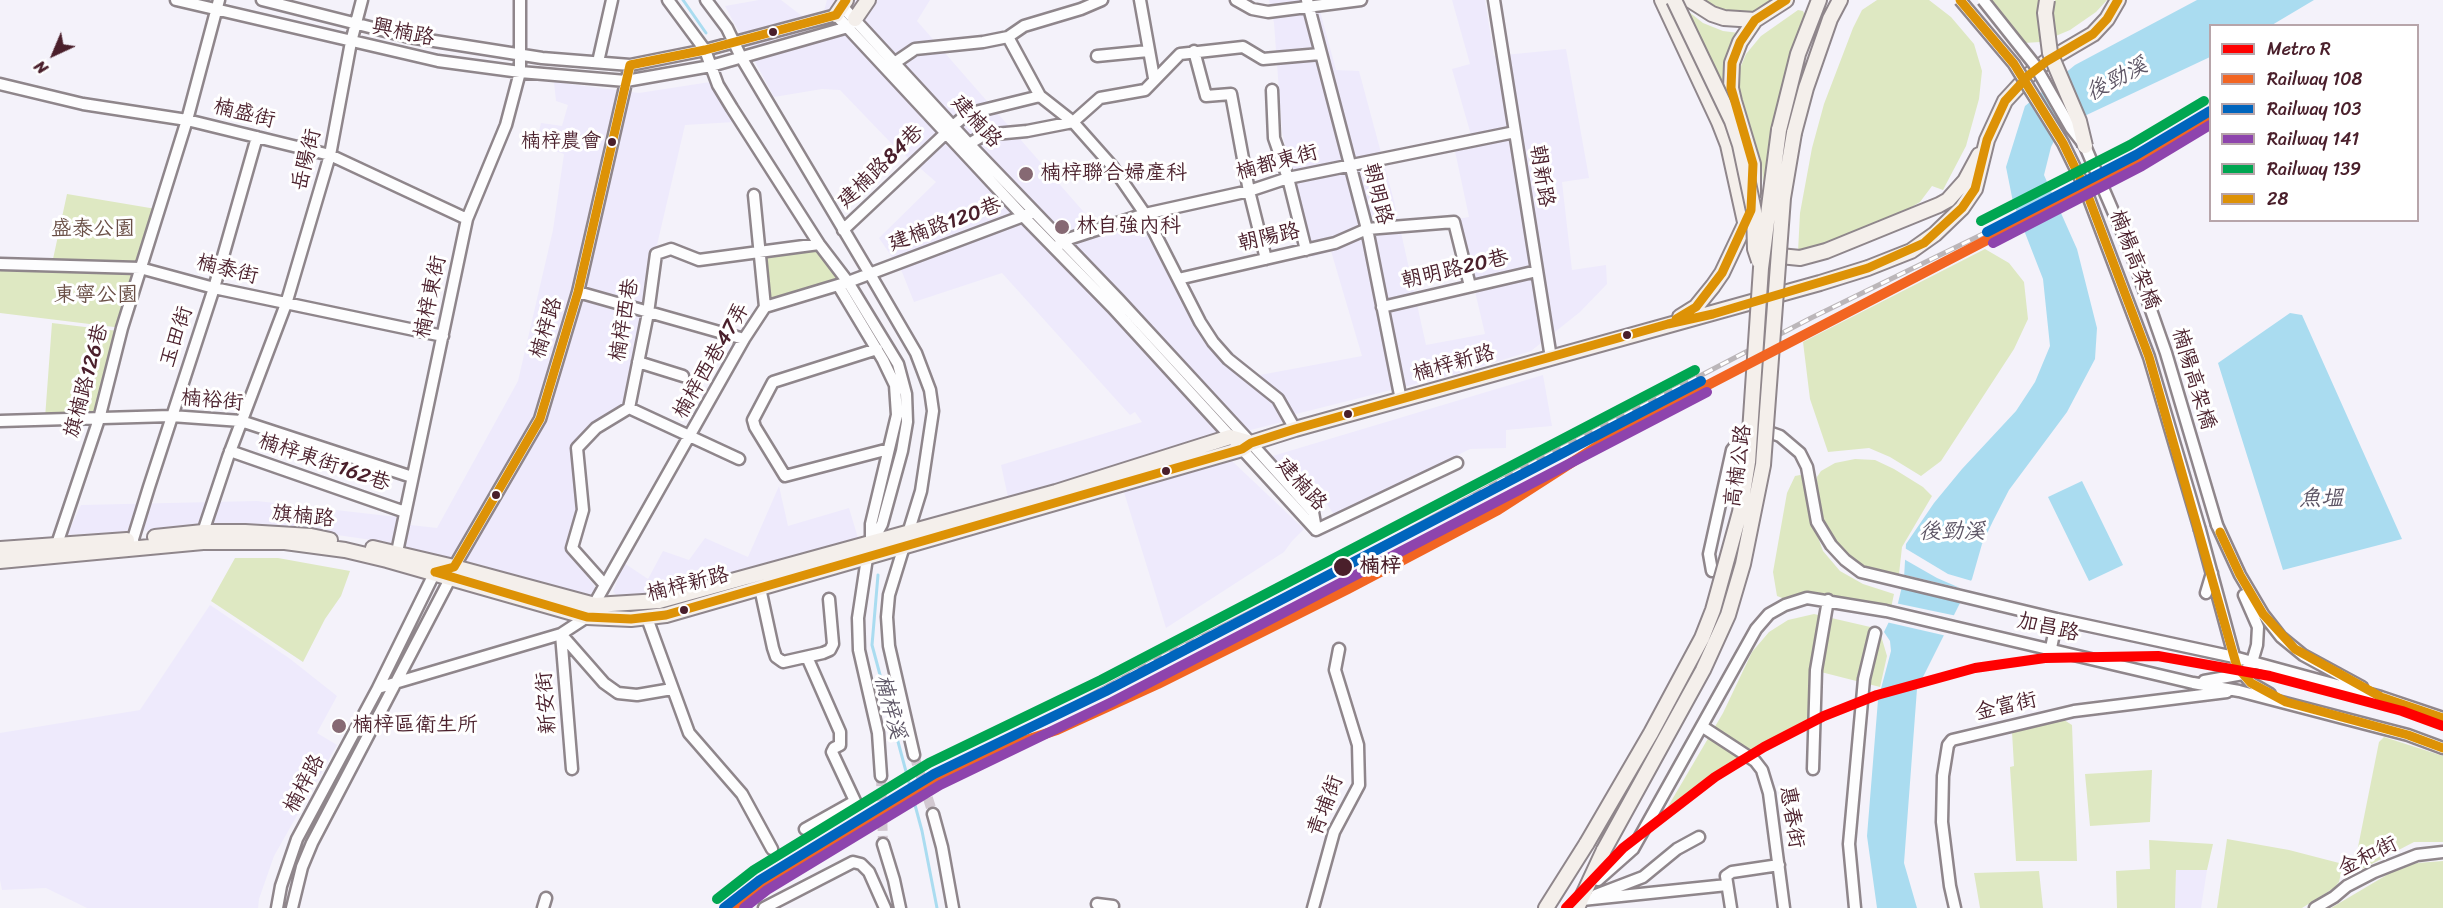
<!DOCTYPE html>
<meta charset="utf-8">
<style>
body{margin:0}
#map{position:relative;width:2443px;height:908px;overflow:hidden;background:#f4f2fa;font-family:Sriracha,sans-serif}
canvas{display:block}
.legend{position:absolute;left:2209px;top:24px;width:210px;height:198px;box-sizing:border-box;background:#fff;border:2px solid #b7a5aa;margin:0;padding:8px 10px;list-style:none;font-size:18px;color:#4a1f2b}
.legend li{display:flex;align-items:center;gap:12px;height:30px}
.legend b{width:30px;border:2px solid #b7a5aa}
.north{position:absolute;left:24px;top:24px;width:60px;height:60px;-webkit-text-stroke:4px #fff;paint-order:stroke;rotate:224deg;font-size:16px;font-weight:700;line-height:24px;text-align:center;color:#4a1f2b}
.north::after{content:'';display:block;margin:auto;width:21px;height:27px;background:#4a1f2b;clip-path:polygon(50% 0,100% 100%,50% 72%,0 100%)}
</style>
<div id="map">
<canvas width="2443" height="908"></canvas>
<ul class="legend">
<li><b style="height:8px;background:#f00"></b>Metro R</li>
<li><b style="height:8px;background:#f26522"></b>Railway 108</li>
<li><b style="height:8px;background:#0065bd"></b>Railway 103</li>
<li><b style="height:8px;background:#8e44ad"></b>Railway 141</li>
<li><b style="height:8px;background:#00a651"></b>Railway 139</li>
<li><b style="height:8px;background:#dd9206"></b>28</li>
</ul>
<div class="north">N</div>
</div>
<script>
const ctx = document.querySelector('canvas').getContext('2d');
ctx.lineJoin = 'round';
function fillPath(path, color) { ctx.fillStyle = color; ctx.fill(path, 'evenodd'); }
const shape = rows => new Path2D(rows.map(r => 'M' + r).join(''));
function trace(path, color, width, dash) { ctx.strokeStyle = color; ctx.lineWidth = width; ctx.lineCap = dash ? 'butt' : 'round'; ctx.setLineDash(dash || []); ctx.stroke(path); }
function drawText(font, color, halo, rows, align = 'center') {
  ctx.font = font + ' Sriracha,"LXGW WenKai TC",sans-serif'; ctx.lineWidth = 6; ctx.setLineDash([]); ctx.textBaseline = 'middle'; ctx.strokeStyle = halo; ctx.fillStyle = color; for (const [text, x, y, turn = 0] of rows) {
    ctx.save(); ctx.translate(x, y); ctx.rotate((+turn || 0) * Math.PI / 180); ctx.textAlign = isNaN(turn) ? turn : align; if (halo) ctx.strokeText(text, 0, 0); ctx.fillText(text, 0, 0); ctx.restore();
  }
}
const built = shape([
 [759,0,781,0,802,16,824,11,827,0,930,0,917,21,1103,234,1142,226,1193,322,1223,362,1280,409,1286,421,1211,440,1008,497,1001,465,1142,422,1135,412,1130,415,1002,273,914,302,902,272,879,238,936,182,890,142,840,90,822,89,774,97,725,6],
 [1269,0,1317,0,1336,70,1359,71,1394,201,1426,345,1485,334,1458,219,1469,217,1452,137,1471,135,1452,69,1470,64,1452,0,1485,0,1494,56,1566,49,1589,178,1562,182,1572,270,1606,265,1607,284,1580,312,1531,351,1467,371,1292,415,1260,375,1362,356,1331,251,1312,257,1294,188,1282,132,1274,23],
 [554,82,639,93,710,82,734,122,685,125,643,305,623,408,593,425,570,445,578,511,567,551,596,588,588,599,481,565,405,548,410,525,437,528,518,381,553,230,564,154,536,144,541,123,562,126,568,105,556,101],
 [1543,375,1552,426,1506,430,1506,448,1470,449,1335,516,1325,501,1316,509,1266,458],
 [1232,461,1304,529,1292,541,1284,552,1166,628,1123,489],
 [779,486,788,526,849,508,858,538,751,571,662,595,619,597,613,592,624,563,648,579,663,551,689,560,705,538,748,557],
 [257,501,397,517,392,543,310,531,224,526,67,535,81,505],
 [210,605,289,658,337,696,317,733,337,745,274,856,259,899,258,908,87,908,46,888,2,890,0,880,0,733,140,710],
 [2176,870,2207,870,2201,908,2175,908]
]);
const green = shape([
 [1696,0,1777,0,1757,11,1745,14,1722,11],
 [1877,0,1929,0,1951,17,1974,44,1982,71,1979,99,1966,146,1943,190,1932,186,1920,202,1903,212,1842,240,1798,252,1800,213,1812,148,1824,104,1853,28,1862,10],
 [1988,0,2041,0,2039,11,2040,42,2024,43],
 [2055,0,2107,0,2096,12,2070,30,2051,38],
 [1684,8,1703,23,1723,31,1739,33,1730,103],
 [1798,10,1803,11,1807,20,1778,111,1763,184,1762,165,1748,132,1739,99,1738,73,1746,54,1761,36],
 [67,194,156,209,139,263,53,259],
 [817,247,840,283,767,302,763,256],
 [1985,249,2009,263,2024,282,2028,319,2014,349,1941,461,1921,476,1890,457,1869,448,1828,452,1810,399,1803,342],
 [0,265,140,268,122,328,0,313],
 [52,323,118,331,97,416,45,418],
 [1855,459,1875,460,1894,469,1923,487,1932,496,1902,547,1899,574,1894,578,1860,568,1834,544,1822,524,1818,509,1817,477,1821,471,1835,463],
 [1800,475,1805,477,1815,529,1823,551,1840,571,1863,584,1894,594,1891,608,1843,598,1808,595,1785,599,1777,596,1773,572,1787,493,1795,476],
 [235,558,278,558,350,571,341,596,325,619,303,662,211,601],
 [1814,614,1879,629,1887,656,1880,687,1813,670,1812,719,1728,766,1663,815,1723,713,1752,652,1769,632,1788,620],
 [2061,718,2072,725,2077,861,2016,861,2010,767,2014,766,2012,732],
 [2384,737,2443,756,2443,842,2414,842,2362,869,2354,867,2379,742],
 [2152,770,2150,822,2090,826,2085,774],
 [2227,839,2289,850,2343,864,2339,882,2334,888,2302,908,2217,908],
 [2149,840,2213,844,2207,870,2176,870,2175,908,2117,908,2116,871,2150,869],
 [2443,861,2443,908,2331,908,2395,870,2417,863],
 [2039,871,2043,908,1980,908,1974,873]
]);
const water = shape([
 [2197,0,2314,0,2272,25,2210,26,2210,57,2061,127,2051,147,2044,175,2077,249,2097,328,2095,359,2067,412,2009,490,1993,521,1982,544,1972,579,1917,689,1904,863,1917,908,1877,908,1867,836,1878,700,1891,651,1890,641,1884,632,1898,603,1904,578,1906,544,1934,503,1962,469,2016,411,2035,382,2050,346,2043,279,2013,202,2006,167,2025,106,2075,65],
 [2290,313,2302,315,2402,539,2283,570,2218,363],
 [2082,481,2123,565,2089,581,2048,497]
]);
const pier = shape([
 [1903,547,1948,574,1972,581,1964,601,1901,578,1901,574,1960,588,1937,578,1902,558],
 [1895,603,1957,616,1947,636,1886,622]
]);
const stream = shape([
 [683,0,706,33],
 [878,575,872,645,922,831,937,908]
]);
const minorTunnel = shape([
 [914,755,933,814],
 [881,776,883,844]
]);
const minor = shape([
 [176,0,438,61,520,72,626,81,711,66,848,27,851,24],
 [262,0,409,37,542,58,630,65,705,50,836,15,1024,217,1112,307,1316,530],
 [668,0,705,50,718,85,732,108,819,244,848,282,898,364,906,394,907,422,902,451,882,524,871,544,867,558,858,618,859,650,878,733,881,776],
 [706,0,727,28,741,57,870,274,916,353,930,390,933,411,921,491,889,595,887,617,889,646,914,755],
 [1140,0,1154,78],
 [1236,0,1252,9,1268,12,1361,0],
 [1307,0,1367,229,1401,400],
 [1494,0,1551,358],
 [842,6,970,145,1119,300,1251,443,1313,512,1316,529],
 [1008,37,1040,96,1073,122,1112,166,1145,214,1200,322,1213,342,1228,359,1278,399,1295,429],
 [1194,51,1206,96,1231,94,1249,191,1266,259],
 [1097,56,1148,51],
 [598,62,612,0],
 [890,66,915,49,983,42,1008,37,1024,26,1081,9,1102,0],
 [0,84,83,104,187,120,330,155,467,219],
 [1272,90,1274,138,1288,178,1306,250],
 [953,126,967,114,1040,96],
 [964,147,984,135,1027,131,1073,122,1100,98,1145,90,1180,54,1243,47,1263,59,1320,54],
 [754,195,765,307],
 [843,230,946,133],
 [1059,245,1062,241,1145,214,1249,191,1288,178,1515,132],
 [0,264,140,268,214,288,443,336],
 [1178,279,1335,243,1367,229,1454,222,1470,286],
 [838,285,883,360,895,385,897,415,871,524,871,543],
 [578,292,744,339],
 [1382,307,1537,271],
 [877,349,773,382,753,420,755,427,785,476,889,449],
 [638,362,683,376],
 [629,408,739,459],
 [0,421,171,416,241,421,412,477],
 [230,451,405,512],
 [2217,525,2240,575,2263,614,2281,637,2303,655,2362,687],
 [1316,530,1457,463],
 [2200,530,2237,667,2251,683,2270,694],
 [203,539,203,532,228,457,286,304,330,155,351,42,362,0],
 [134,548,133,539,149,487,214,288,257,137],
 [56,552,57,544,99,419,122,328,187,120,219,0],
 [397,552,467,219,506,125,520,72,520,0],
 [1712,571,1709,554,1732,450,1744,435,1766,431,1780,436,1800,453,1807,467,1817,522,1831,545,1845,560,1861,572,2057,619,2234,657,2381,697,2443,718],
 [605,585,572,548,583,510,577,448,596,428,629,408,648,313,656,254,671,249,699,260,819,244],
 [760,588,773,648,776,657,783,662,823,653,830,650,833,644,829,599],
 [2206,593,2212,573],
 [647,618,689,733,742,794,772,849],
 [561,634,604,683,618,693,637,695,672,689],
 [561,634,572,769],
 [2051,648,2057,619],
 [2204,681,2243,674,2252,662,2257,645,2258,627,2244,595],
 [378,688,561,634,587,617,744,339,765,307,848,282,1034,212],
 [1703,727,1755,761,1762,770,1769,793,1784,908],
 [1813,769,1816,670,1828,600],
 [933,814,942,847,953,908],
 [805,829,855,801,832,752,834,748,840,745,840,732,807,657],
 [883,844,894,880,900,908],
 [1598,880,1633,849,1756,629,1769,614,1785,605,1807,598,1886,611,2193,683,2239,691,2408,735,2443,748],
 [1596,895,1643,877,1677,849,1699,837],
 [1582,900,1727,885],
 [1097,904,1113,906],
 [277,908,281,886,297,839,378,688,435,572,439,571],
 [292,908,302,867,312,843,451,577,454,567,540,419,578,292,630,65],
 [543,908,546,898],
 [764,908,853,862,861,864,869,872,885,908],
 [1313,908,1334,832,1359,785,1358,745,1335,670,1339,649],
 [1731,908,1726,876,1732,872,1779,865],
 [1855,908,1849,844,1864,679,1875,633],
 [1955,908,1950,886,1942,822,1943,776,1948,745,1952,740,2074,711,2227,692],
 [2315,908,2334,897,2347,886,2374,872,2417,855,2443,852]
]);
const major = shape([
 [1662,0,1719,122,1728,145,1745,222,1766,247,1780,256,1800,258,1826,251,1939,205,1948,200,1965,181,1979,155],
 [1690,0,1712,14,1724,18,1755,20],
 [836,15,846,0],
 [855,19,868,0],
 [1779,130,1798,54,1819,0],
 [1794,133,1806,88,1830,19,1840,0],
 [1753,194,1753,164,1734,101,1731,88,1732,63,1740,42,1755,20,1786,0],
 [1680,317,1696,307,1713,286,1722,273,1749,216],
 [155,537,203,532,245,532,311,536,330,540],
 [373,548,454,567,595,605,659,601,1056,492,1230,437,1251,443],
 [0,549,127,540],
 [0,561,203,542,285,542,345,550,387,560,587,617,631,619,666,615,1242,449,1251,443,1295,429,1820,283,1868,268,1911,251,1935,234,1962,208,1975,189,1987,140,2005,101,2029,75,2047,61,2093,34,2107,19,2118,0],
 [1546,908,1587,843],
 [1577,908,1604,850]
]);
const rail = shape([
 [1067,708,1165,655,1339,568,1529,465,1811,318,1987,232]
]);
const minorBridge = shape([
 [1960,0,2014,64,2063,143,2085,188,2149,357,2200,530],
 [1983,0,2034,64,2071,128,2085,146,2131,253,2166,353,2217,525]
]);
const majorBridge = shape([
 [1674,0,1732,121,1740,145,1754,211,1755,249,1759,261],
 [2047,0,2045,13,2050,53,2079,121,2085,146],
 [1587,843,1651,733,1702,638,1713,610,1740,512,1748,462,1761,268,1779,130],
 [1604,850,1703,670,1728,615,1743,564,1763,465,1783,198,1794,133]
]);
const bus1 = shape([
 [1960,0,2014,64,2063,143,2085,188,2149,357,2237,667,2251,683,2286,702,2408,735,2443,748],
 [1676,319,1696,307,1722,273,1751,210,1753,164,1731,88,1732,63,1740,42,1755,20,1786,0],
 [2220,532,2240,575,2263,614,2295,649,2381,697,2443,718],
 [435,572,587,617,631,619,666,615,1242,449,1251,443,1295,429,1668,324,1713,314,1868,268,1924,243,1962,208,1975,189,1987,140,2005,101,2029,75,2047,61,2093,34,2107,19,2118,0],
 [435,572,454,567,540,419,578,292,630,65,705,50,836,15,846,0]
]);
const rail1 = shape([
 [737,908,765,887,892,805,1020,742,1057,730,1158,684,1348,589,1498,510,1627,427,2139,161,2210,119]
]);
const rail2 = shape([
 [1987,232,2136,155,2210,111],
 [724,908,760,880,934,774,1106,691,1701,381]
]);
const rail3 = shape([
 [1993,243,2142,166,2210,125],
 [744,908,767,890,940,785,1112,702,1707,392]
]);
const rail4 = shape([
 [1981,221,2130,145,2204,101],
 [717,899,754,870,929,763,1101,680,1695,370]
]);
const metro1 = shape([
 [1566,908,1623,848,1715,777,1764,747,1824,716,1877,695,1975,668,2045,658,2158,656,2270,676,2402,711,2443,726]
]);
const markers = [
 [773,32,5,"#4a1f2b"],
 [612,142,5,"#4a1f2b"],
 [1026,174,8,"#866973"],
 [1062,227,8,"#866973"],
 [1627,335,5,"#4a1f2b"],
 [1348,414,5,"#4a1f2b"],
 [1166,471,5,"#4a1f2b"],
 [496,495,5,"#4a1f2b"],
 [1343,567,10,"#4a1f2b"],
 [684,610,5,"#4a1f2b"],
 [339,726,8,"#866973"]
];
const busNames = [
 ["楠梓農會",601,142]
];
const streetNames = [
 ["興楠路",403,33,12],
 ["楠盛街",244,114,14],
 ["建楠路",976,122,47],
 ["岳陽街",307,160,-76],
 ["楠都東街",1277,163,-15],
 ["建楠路84巷",881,167,-44],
 ["朝新路",1541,176,81],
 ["朝明路",1377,194,76],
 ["建楠路120巷",945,225,-20],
 ["朝陽路",1269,238,-13],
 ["楠楊高架橋",2134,260,69],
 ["楠泰街",227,270,14],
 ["朝明路20巷",1455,270,-13],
 ["楠梓東街",431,297,-78],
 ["楠梓西巷",625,320,-80],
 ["楠梓路",547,328,-73],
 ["玉田街",177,337,-72],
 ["楠梓西巷47弄",712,361,-60],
 ["楠梓新路",1454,364,-16],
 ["楠陽高架橋",2193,379,73],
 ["旗楠路126巷",87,381,-75],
 ["楠裕街",212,401,5],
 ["楠梓東街162巷",324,463,19],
 ["高楠公路",1739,466,-82],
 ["建楠路",1301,485,47],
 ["旗楠路",303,517,6],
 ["楠梓新路",688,585,-14],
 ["加昌路",2048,628,13],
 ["新安街",547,703,-94],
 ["金富街",2006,707,-13],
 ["楠梓路",305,784,-62],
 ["青埔街",1326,806,-69],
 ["惠春街",1791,817,81],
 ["金和街",2368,857,-26]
];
const poiNames = [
 ["楠梓聯合婦產科",1040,174],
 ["林自強內科",1076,227],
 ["楠梓區衛生所",352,726]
];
const parkNames = [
 ["盛泰公園",93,230],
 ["東寧公園",96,296]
];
const stopNames = [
 ["楠梓",1359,567]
];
const waterNames = [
 ["後勁溪",2117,80,-28],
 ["魚塭",2321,499],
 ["後勁溪",1952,532],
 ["楠梓溪",889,707,75]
];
fillPath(built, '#eeeafc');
fillPath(green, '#dee8c2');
fillPath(water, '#aadcf0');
fillPath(pier, '#f4f2fa');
trace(stream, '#aadcf0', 3);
trace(minorTunnel, '#d2c8d1', 10, [10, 5]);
trace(minor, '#8f868b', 15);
trace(major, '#8f868b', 18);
trace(minor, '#fdfdfe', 10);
trace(major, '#f4efeb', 14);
trace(rail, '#bbb6b9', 5);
trace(rail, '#fff', 3, [9]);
trace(minorBridge, '#8f868b', 15, []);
trace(majorBridge, '#8f868b', 18, []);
trace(minorBridge, '#fdfdfe', 10);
trace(majorBridge, '#f4efeb', 14);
trace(bus1, '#dd9206', 9);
trace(rail1, '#f26522', 10);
trace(rail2, '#0065bd', 10);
trace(rail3, '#8e44ad', 10);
trace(rail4, '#00a651', 10);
trace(metro1, '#f00', 10);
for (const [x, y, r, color] of markers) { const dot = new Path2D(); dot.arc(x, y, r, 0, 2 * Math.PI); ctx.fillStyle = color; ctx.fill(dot); trace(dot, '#fff', 2); }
drawText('20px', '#4a1f2b', '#fff', busNames, 'right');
drawText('21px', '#4a1f2b', '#fff', streetNames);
drawText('21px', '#4a1f2b', '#fff', poiNames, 'left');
drawText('21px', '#6a4f46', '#fff', parkNames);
drawText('bold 21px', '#4a1f2b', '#fff', stopNames, 'left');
drawText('italic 22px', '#5d5565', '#fff', waterNames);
</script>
